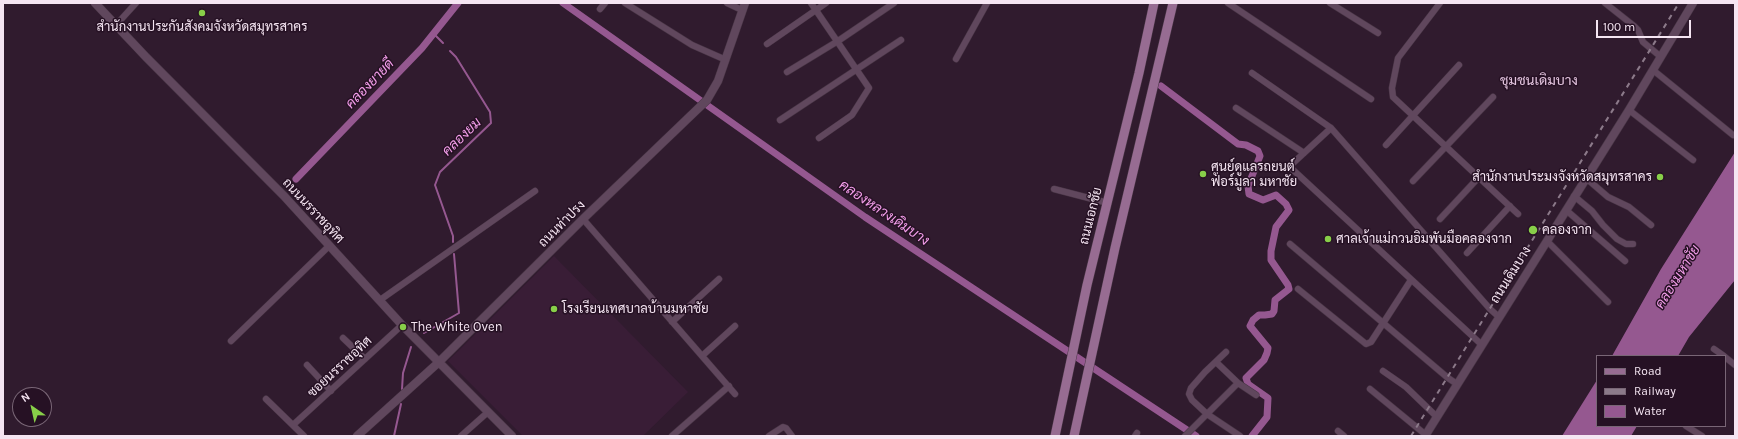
<!DOCTYPE html>
<meta charset="utf-8">
<style>
body{margin:0}
#map{position:relative;width:1738px;height:439px;overflow:hidden;background:#301b2e;font-family:Karla,sans-serif}
canvas{display:block}
.frame{position:absolute;inset:0;border:4px solid #f5e5f2;pointer-events:none}
.legend{position:absolute;left:1596px;top:355px;width:130px;height:72px;box-sizing:border-box;background:#261124;border:1px solid #796676;margin:0;padding:5px 7px;list-style:none;font-size:12px;color:#f5e5f2}
.legend li{display:flex;align-items:center;gap:8px;height:20px}
.legend b{width:20px;border:1px solid #796676}
.north{position:absolute;left:12px;top:387px;width:40px;height:40px;box-sizing:border-box;background:#261124;border:1px solid #796676;border-radius:50%;rotate:326deg;font-size:11px;font-weight:700;line-height:16px;text-align:center;color:#f5e5f2}
.north::after{content:'';display:block;margin:auto;width:14px;height:18px;background:#88cf49;clip-path:polygon(50% 0,100% 100%,50% 72%,0 100%)}
.scale{position:absolute;left:1596px;top:20px;width:95px;height:18px;box-sizing:border-box;border:2px solid #f5e5f2;border-top:0;padding-left:5px;font-size:12px;line-height:14px;white-space:nowrap;color:#f5e5f2;-webkit-text-stroke:3px #261124;paint-order:stroke}
</style>
<div id="map">
<canvas width="1738" height="439"></canvas>
<div class="frame"></div>
<ul class="legend">
<li><b style="height:5px;background:#976c92"></b>Road</li>
<li><b style="height:5px;background:#8c7a8a"></b>Railway</li>
<li><b style="height:11px;background:#955890"></b>Water</li>
</ul>
<div class="north">N</div>
<div class="scale">100 m</div>
</div>
<script>
const ctx = document.querySelector('canvas').getContext('2d');
ctx.lineJoin = 'round';
function fillPath(path, color) { ctx.fillStyle = color; ctx.fill(path, 'evenodd'); }
const shape = rows => new Path2D(rows.map(r => 'M' + r).join(''));
function trace(path, color, width, dash) { ctx.strokeStyle = color; ctx.lineWidth = width; ctx.lineCap = dash ? 'butt' : 'round'; ctx.setLineDash(dash || []); ctx.stroke(path); }
function drawText(font, color, halo, rows, align = 'center') {
  ctx.font = font + ' Karla,Sarabun,sans-serif'; ctx.lineWidth = 3; ctx.setLineDash([]); ctx.textBaseline = 'middle'; ctx.strokeStyle = halo; ctx.fillStyle = color; for (const [text, x, y, turn = 0] of rows) {
    ctx.save(); ctx.translate(x, y); ctx.rotate((+turn || 0) * Math.PI / 180); ctx.textAlign = isNaN(turn) ? turn : align; if (halo) ctx.strokeText(text, 0, 0); ctx.fillText(text, 0, 0); ctx.restore();
  }
}
const built = shape([
 [554,256,688,392,643,436,523,436,448,361]
]);
const water = shape([
 [1735,152,1735,280,1689,337,1678,356,1612,356,1661,269],
 [1597,380,1597,426,1637,426,1631,436,1562,436]
]);
const stream = shape([
 [434,34,443,43],
 [450,51,456,57,490,112,491,123,440,172,435,185,453,236,453,242],
 [424,333,459,313,454,254],
 [402,389,403,373,411,347],
 [394,436,401,404]
]);
const canal = shape([
 [563,3,865,217,1196,436],
 [1161,86,1238,144,1246,145,1258,151,1260,156,1248,186,1249,194,1263,200,1276,195,1286,204,1289,210,1276,227,1271,251,1271,260,1288,285,1289,289,1275,300,1274,311,1272,314,1265,315,1259,315,1253,320,1250,326,1268,348,1267,353,1264,360,1246,378,1248,384,1268,398,1267,417,1252,436],
 [296,179,422,48,458,3]
]);
const street = shape([
 [625,3,692,45,726,60],
 [727,3,742,10],
 [811,3,869,88,852,115,819,138],
 [1228,3,1371,99],
 [1330,3,1378,33],
 [1440,3,1398,58,1392,88,1393,97,1518,214],
 [1605,3,1634,26,1638,30,1643,42,1661,57],
 [600,9,605,3],
 [116,25,136,3],
 [767,44,826,3],
 [956,59,987,3],
 [1653,70,1733,135],
 [787,72,838,41,894,3],
 [1252,73,1331,128,1490,309,1499,317],
 [1236,108,1304,153],
 [1629,110,1693,160],
 [780,120,901,40],
 [1331,128,1291,165,1291,168,1482,345],
 [1386,145,1459,65],
 [1586,178,1608,197,1629,207,1651,225],
 [1413,181,1493,97],
 [1054,189,1108,203],
 [1574,196,1592,211,1603,225,1617,239,1626,244,1633,244],
 [1566,210,1625,261],
 [583,219,735,394],
 [1440,219,1479,177],
 [1547,241,1608,302],
 [1290,244,1448,378,1457,384],
 [1467,253,1510,206],
 [1298,289,1366,344,1371,342,1411,280],
 [380,300,535,191],
 [672,322,719,279],
 [343,338,365,359],
 [231,341,329,246],
 [1714,349,1724,356],
 [1226,352,1205,372,1191,388,1189,394,1192,400,1207,414,1240,436],
 [702,356,735,326],
 [1725,357,1735,365],
 [1216,362,1238,383,1256,395],
 [307,365,331,391],
 [1383,371,1406,387,1437,417],
 [1370,389,1426,435],
 [266,399,304,436],
 [293,425,402,325],
 [1686,426,1702,436],
 [1338,431,1344,436],
 [461,436,488,412],
 [672,436,729,386],
 [769,436,783,427,786,428,792,436],
 [1135,436,1137,433],
 [1185,436,1238,383]
]);
const secondary = shape([
 [95,3,146,57,284,196,402,325,512,436],
 [357,436,439,362,583,219,707,100,718,81,745,3],
 [1425,436,1629,110,1693,3]
]);
const primary = shape([
 [1055,436,1087,285,1139,73,1154,3],
 [1074,436,1115,248,1173,3]
]);
const rail = shape([
 [1411,436,1679,3]
]);
const markers = [
 [202,13,4,"#88cf49"],
 [1203,174,4,"#88cf49"],
 [1660,177,4,"#88cf49"],
 [1533,230,5,"#88cf49"],
 [1328,239,4,"#88cf49"],
 [554,309,4,"#88cf49"],
 [403,327,4,"#88cf49"]
];
const poiNames = [
 ["สำนักงานประกันสังคมจังหวัดสมุทรสาคร",202,27,"center"],
 ["ศูนย์ดูแลรถยนต์",1211,167],
 ["ฟอร์มูลา มหาชัย",1211,182],
 ["สำนักงานประมงจังหวัดสมุทรสาคร",1652,177,"right"],
 ["คลองจาก",1542,230],
 ["ศาลเจ้าแม่กวนอิมพันมือคลองจาก",1336,239],
 ["โรงเรียนเทศบาลบ้านมหาชัย",562,309],
 ["The White Oven",411,327]
];
const streetNames = [
 ["ถนนนรราชอุทิศ",313,211,47],
 ["ถนนเอกชัย",1091,216,-76],
 ["ถนนท่าปรง",562,224,-45],
 ["ถนนเดิมบาง",1511,275,-58],
 ["ซอยนรราชอุทิศ",340,367,-43]
];
const neighbourhoodNames = [
 ["ชุมชนเดิมบาง",1539,81]
];
const waterNames = [
 ["คลองยายดี",370,84,-46],
 ["คลองยม",462,137,-44],
 ["คลองหลวงเดิมบาง",884,213,34],
 ["คลองมหาชัย",1678,277,-58]
];
fillPath(built, '#391d36');
fillPath(water, '#955890');
trace(stream, '#955890', 2);
trace(canal, '#955890', 7);
trace(street, '#493646', 7);
trace(secondary, '#493646', 9);
trace(primary, '#493646', 10);
trace(street, '#60475d', 6);
trace(secondary, '#60475d', 8);
trace(primary, '#976c92', 9);
trace(rail, '#8c7a8a', 2, [5, 5]);
for (const [x, y, r, color] of markers) { const dot = new Path2D(); dot.arc(x, y, r, 0, 2 * Math.PI); ctx.fillStyle = color; ctx.fill(dot); trace(dot, '#261124', 1.5); }
drawText('13px', '#f5e5f2', '#261124', poiNames, 'left');
drawText('13px', '#f5e5f2', '#261124', streetNames);
drawText('14px', '#e3c5df', '#261124', neighbourhoodNames);
drawText('italic 14px', '#f29de9', '#261124', waterNames);
</script>
